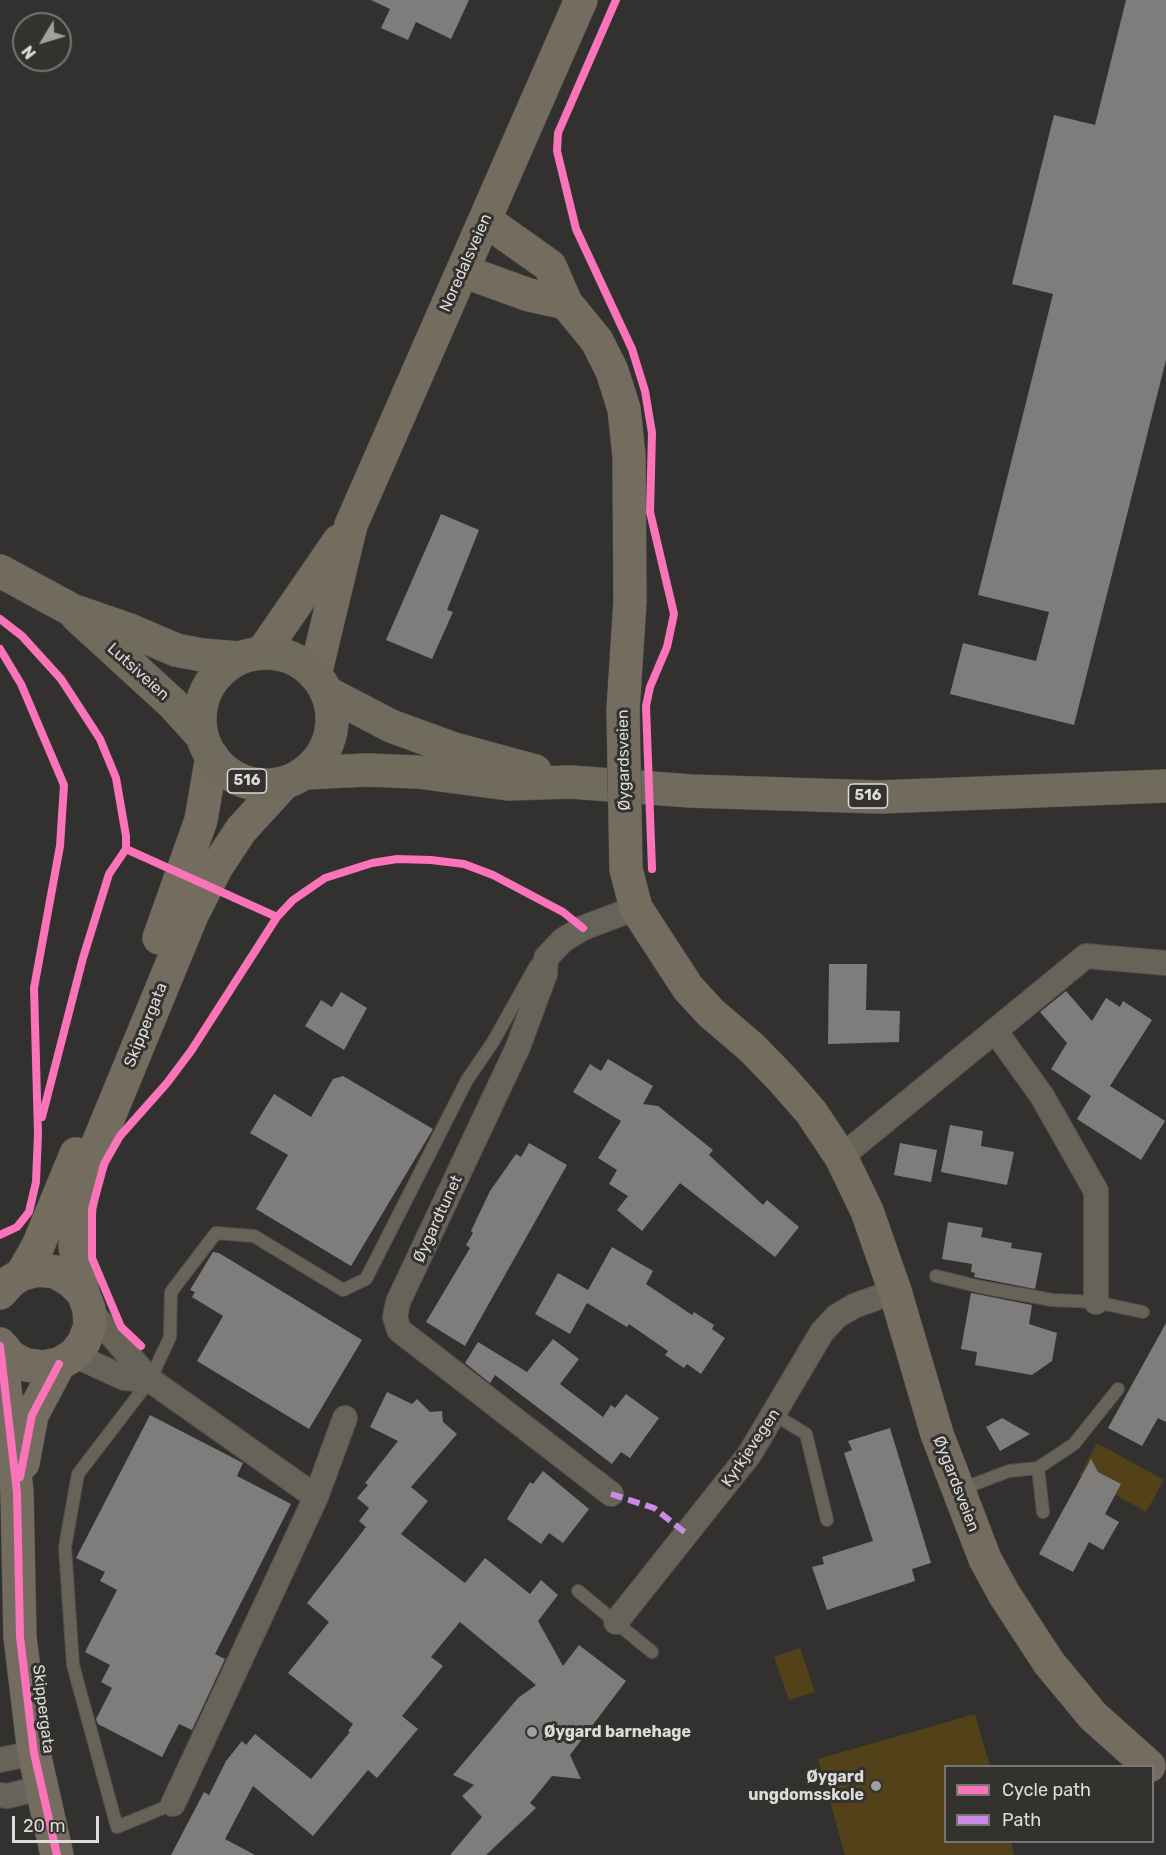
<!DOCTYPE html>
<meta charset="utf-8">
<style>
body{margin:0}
#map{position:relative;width:1166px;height:1855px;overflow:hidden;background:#33312f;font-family:Rubik,sans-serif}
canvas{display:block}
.legend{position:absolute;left:944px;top:1765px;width:210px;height:78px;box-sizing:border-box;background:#34322e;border:2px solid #787672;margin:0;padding:8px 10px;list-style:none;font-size:18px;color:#dddcd9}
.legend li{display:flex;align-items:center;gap:12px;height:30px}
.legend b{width:30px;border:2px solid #787672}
.north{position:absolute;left:12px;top:12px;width:60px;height:60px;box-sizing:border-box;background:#34322e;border:2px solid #787672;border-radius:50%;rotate:232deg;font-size:16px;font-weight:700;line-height:24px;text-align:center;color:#dddcd9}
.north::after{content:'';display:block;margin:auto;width:21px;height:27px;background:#a2a09e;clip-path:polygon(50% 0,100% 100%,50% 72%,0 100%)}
.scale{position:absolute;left:12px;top:1816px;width:87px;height:27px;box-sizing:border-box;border:3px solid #dddcd9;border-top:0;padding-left:8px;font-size:18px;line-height:21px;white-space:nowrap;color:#dddcd9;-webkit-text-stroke:4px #34322e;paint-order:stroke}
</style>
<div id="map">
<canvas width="1166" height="1855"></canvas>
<ul class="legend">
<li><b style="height:8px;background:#fb73b8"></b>Cycle path</li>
<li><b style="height:8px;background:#ca8be6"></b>Path</li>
</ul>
<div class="north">N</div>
<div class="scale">20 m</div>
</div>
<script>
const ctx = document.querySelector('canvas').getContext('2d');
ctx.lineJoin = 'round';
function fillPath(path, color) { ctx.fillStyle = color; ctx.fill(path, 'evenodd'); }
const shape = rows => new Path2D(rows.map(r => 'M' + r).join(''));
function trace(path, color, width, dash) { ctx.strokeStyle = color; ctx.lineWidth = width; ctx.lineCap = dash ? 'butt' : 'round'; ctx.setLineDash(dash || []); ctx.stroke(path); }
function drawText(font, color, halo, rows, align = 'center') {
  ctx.font = font + ' Rubik,sans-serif'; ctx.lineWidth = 6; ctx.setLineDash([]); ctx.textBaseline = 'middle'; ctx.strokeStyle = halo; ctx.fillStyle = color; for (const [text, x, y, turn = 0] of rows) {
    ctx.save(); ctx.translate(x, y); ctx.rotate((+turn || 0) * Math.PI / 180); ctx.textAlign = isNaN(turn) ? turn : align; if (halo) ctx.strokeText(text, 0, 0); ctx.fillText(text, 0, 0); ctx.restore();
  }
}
const green = shape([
 [1097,1443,1164,1480,1146,1512,1080,1475],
 [800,1648,815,1692,789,1700,774,1657],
 [975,1714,990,1766,946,1766,946,1842,1011,1842,1014,1855,845,1855,818,1759]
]);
const building = shape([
 [371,0,469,0,451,39,416,22,408,40,381,28,390,9],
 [1126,0,1166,0,1166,360,1074,725,950,694,963,643,1036,661,1049,612,978,595,1053,294,1012,284,1054,115,1095,125],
 [441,514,479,530,447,610,453,612,432,659,386,640],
 [829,964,867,964,866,1010,900,1011,899,1042,828,1044],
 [1066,991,1092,1021,1106,998,1120,1007,1123,1001,1152,1020,1110,1086,1165,1121,1141,1160,1077,1119,1091,1096,1051,1069,1067,1043,1040,1012],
 [341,992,367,1008,344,1050,305,1026,321,1000,332,1007],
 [608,1059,653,1086,643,1104,658,1106,713,1150,709,1155,763,1205,767,1200,799,1227,775,1257,680,1183,642,1231,617,1210,628,1196,609,1184,617,1170,598,1158,621,1121,573,1092,590,1064,601,1071],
 [343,1076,433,1129,351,1266,256,1209,288,1155,250,1133,274,1094,311,1117,333,1079],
 [950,1125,983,1131,981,1146,1014,1152,1007,1185,941,1172],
 [529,1143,567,1165,465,1346,426,1322,470,1248,466,1245,473,1233,471,1231,490,1191,516,1154,521,1157],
 [900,1143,937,1150,931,1182,894,1175],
 [948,1222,983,1228,981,1237,1012,1243,1011,1248,1042,1253,1035,1289,974,1277,975,1273,971,1272,972,1264,942,1259],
 [612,1247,653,1271,646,1284,692,1315,694,1312,714,1325,712,1329,725,1338,701,1374,687,1364,684,1368,665,1355,668,1351,629,1324,627,1327,587,1303,570,1334,535,1314,558,1273,588,1290],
 [213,1252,219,1253,362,1340,309,1429,197,1361,223,1316,192,1297,195,1292,190,1290],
 [971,1293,1032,1305,1029,1324,1057,1333,1052,1361,1032,1375,975,1365,977,1352,961,1349],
 [1166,1323,1166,1422,1158,1418,1142,1446,1108,1428],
 [553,1339,579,1359,560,1384,603,1417,611,1405,615,1408,626,1394,659,1418,630,1458,621,1452,612,1464,495,1375,490,1383,465,1363,478,1342,527,1372],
 [387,1392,412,1404,417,1399,430,1412,442,1411,443,1422,457,1434,411,1487,428,1501,401,1534,465,1583,485,1558,530,1594,541,1580,558,1595,538,1621,563,1666,579,1645,626,1681,570,1755,581,1779,552,1776,530,1803,536,1808,486,1855,450,1855,482,1817,462,1796,474,1785,453,1775,518,1698,536,1685,460,1622,431,1657,443,1666,402,1716,418,1729,377,1778,368,1770,313,1836,253,1786,225,1839,255,1855,171,1855,204,1792,209,1795,226,1761,242,1741,246,1745,255,1734,311,1779,350,1732,348,1731,353,1724,288,1673,329,1622,307,1603,366,1527,359,1521,369,1508,357,1498,368,1485,365,1483,398,1441,370,1427],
 [150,1415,243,1463,237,1476,291,1504,215,1654,225,1659,192,1730,179,1724,162,1757,98,1724,96,1719,112,1688,101,1682,110,1665,85,1652,117,1590,100,1581,105,1572,76,1558],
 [1002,1418,1030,1434,1000,1451,986,1427],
 [890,1428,931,1563,912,1569,915,1581,827,1610,812,1567,824,1564,822,1557,873,1541,844,1453,852,1450,848,1441],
 [1091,1459,1098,1472,1121,1484,1105,1514,1119,1522,1103,1550,1089,1542,1073,1572,1039,1554],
 [543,1471,589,1509,563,1543,549,1533,541,1544,507,1519,530,1482,533,1484]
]);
const lane = shape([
 [936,1276,981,1287,1052,1300,1096,1302,1143,1312],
 [775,1415,806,1434,827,1520],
 [1038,1468,1074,1444,1118,1389],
 [959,1490,1009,1471,1038,1468,1043,1512],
 [578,1591,652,1652],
 [173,1804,117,1827,73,1665,65,1547,78,1474,150,1380,170,1337,171,1292,216,1233,254,1236,343,1290,366,1279,467,1080,493,1042,536,965,545,959]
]);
const street = shape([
 [996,1032,1042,1096,1096,1191,1096,1302],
 [841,1157,1086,956,1166,963],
 [89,1309,150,1380,316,1497],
 [74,1355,124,1378,150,1380],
 [611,1494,399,1330,395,1317,398,1302,518,1047,545,974,546,958,563,940,583,928,636,908],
 [616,1622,749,1455,822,1332,837,1316,854,1306,895,1291],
 [0,1760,34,1753],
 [0,1795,7,1796,41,1788],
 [173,1804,316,1497,345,1418]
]);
const secondary = shape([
 [485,220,550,266,566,303,597,341,612,371,624,409,629,456,630,601,623,710],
 [463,271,529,295,566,303],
 [262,653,339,541],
 [315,675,351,525,581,0],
 [626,869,636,908,688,988,711,1013,752,1048,782,1079,811,1112,841,1157,867,1211,895,1291,937,1434,985,1559,1004,1594,1049,1663,1093,1716,1149,1766],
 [159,938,201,820,212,756],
 [22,1274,38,1246,76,1154],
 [0,1293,11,1281,22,1274,39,1270,56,1272,71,1281,83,1293,89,1309,90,1326,84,1342,74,1355,59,1364,43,1367,26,1365,11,1357,0,1344],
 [83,1293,75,1246,82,1194,94,1153,192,915,216,868,241,830,284,783],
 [0,1346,17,1492,20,1637,34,1753,57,1855],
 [23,1463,32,1415,59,1364]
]);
const primary = shape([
 [0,571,72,610,127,629,176,650,202,655,240,658],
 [77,616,172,703,202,736],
 '200 719a66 66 0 1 1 132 0a66 66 0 1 1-132 0Z',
 [326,692,391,726,454,749,535,771],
 [305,773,367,770,418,772,508,784,571,782,690,791,879,797,1166,786]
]);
const secondaryBridge = shape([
 [623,710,626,869]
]);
const quiet = shape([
 [611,1494,654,1508,687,1534]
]);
const cycleway = shape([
 [616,0,558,133,557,151,576,229,632,349,645,391,652,433,650,512,674,614,667,647,650,687,646,706,652,869],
 [0,619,22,636,61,679,100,739,116,778,126,836,126,849,109,874,83,958,42,1117],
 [0,649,21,684,64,785,60,846,34,988,38,1134,36,1182,29,1212,17,1227,0,1235],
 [126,849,277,917],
 [0,1346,17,1492,20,1637,34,1753,57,1855],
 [141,1346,121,1327,92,1258,92,1209,104,1164,120,1136,167,1083,191,1051,277,917,293,900,325,878,372,863,397,859,431,860,464,864,493,875,563,912,583,928],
 [20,1477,32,1415,59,1364]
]);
const markers = [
 [532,1732,6,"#a2a09e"],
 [876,1786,6,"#a2a09e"]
];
const shields = [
 [247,781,39],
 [868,796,39]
];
const shieldNames = [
 ["516",247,781],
 ["516",868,796]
];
const streetNames = [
 ["Noredalsveien",466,263,-66],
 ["Lutsiveien",138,672,42],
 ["Øygardsveien",624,760,-91],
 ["Skippergata",146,1025,-68],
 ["Øygardtunet",438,1219,-65],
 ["Kyrkjevegen",751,1448,-56],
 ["Øygardsveien",956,1484,69],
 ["Skippergata",43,1709,83]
];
const poiNames = [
 ["Øygard barnehage",544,1732],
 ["Øygard",864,1777,"right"],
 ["ungdomsskole",864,1795,"right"]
];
fillPath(green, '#524119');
fillPath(building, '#7e7d7b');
trace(lane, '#51504e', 14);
trace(street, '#51504e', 26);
trace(secondary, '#51504e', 34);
trace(primary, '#51504e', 34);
trace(lane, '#686358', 12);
trace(street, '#686358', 24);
trace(secondary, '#746d5f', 33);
trace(primary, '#716b5d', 33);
trace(secondaryBridge, '#51504e', 34, []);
trace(secondaryBridge, '#746d5f', 33);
trace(quiet, '#ca8be6', 6, [12, 6]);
trace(cycleway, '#fb73b8', 8);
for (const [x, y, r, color] of markers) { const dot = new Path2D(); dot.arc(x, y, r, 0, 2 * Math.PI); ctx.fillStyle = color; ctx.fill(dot); trace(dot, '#34322e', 2); }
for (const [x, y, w] of shields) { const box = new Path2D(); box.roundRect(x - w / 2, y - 12, w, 24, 4.5); ctx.fillStyle = '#34322e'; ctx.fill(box); trace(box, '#dddcd9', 1.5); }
drawText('bold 15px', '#dddcd9', null, shieldNames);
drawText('16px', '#dddcd9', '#34322e', streetNames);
drawText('bold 16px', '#dddcd9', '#34322e', poiNames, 'left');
</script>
